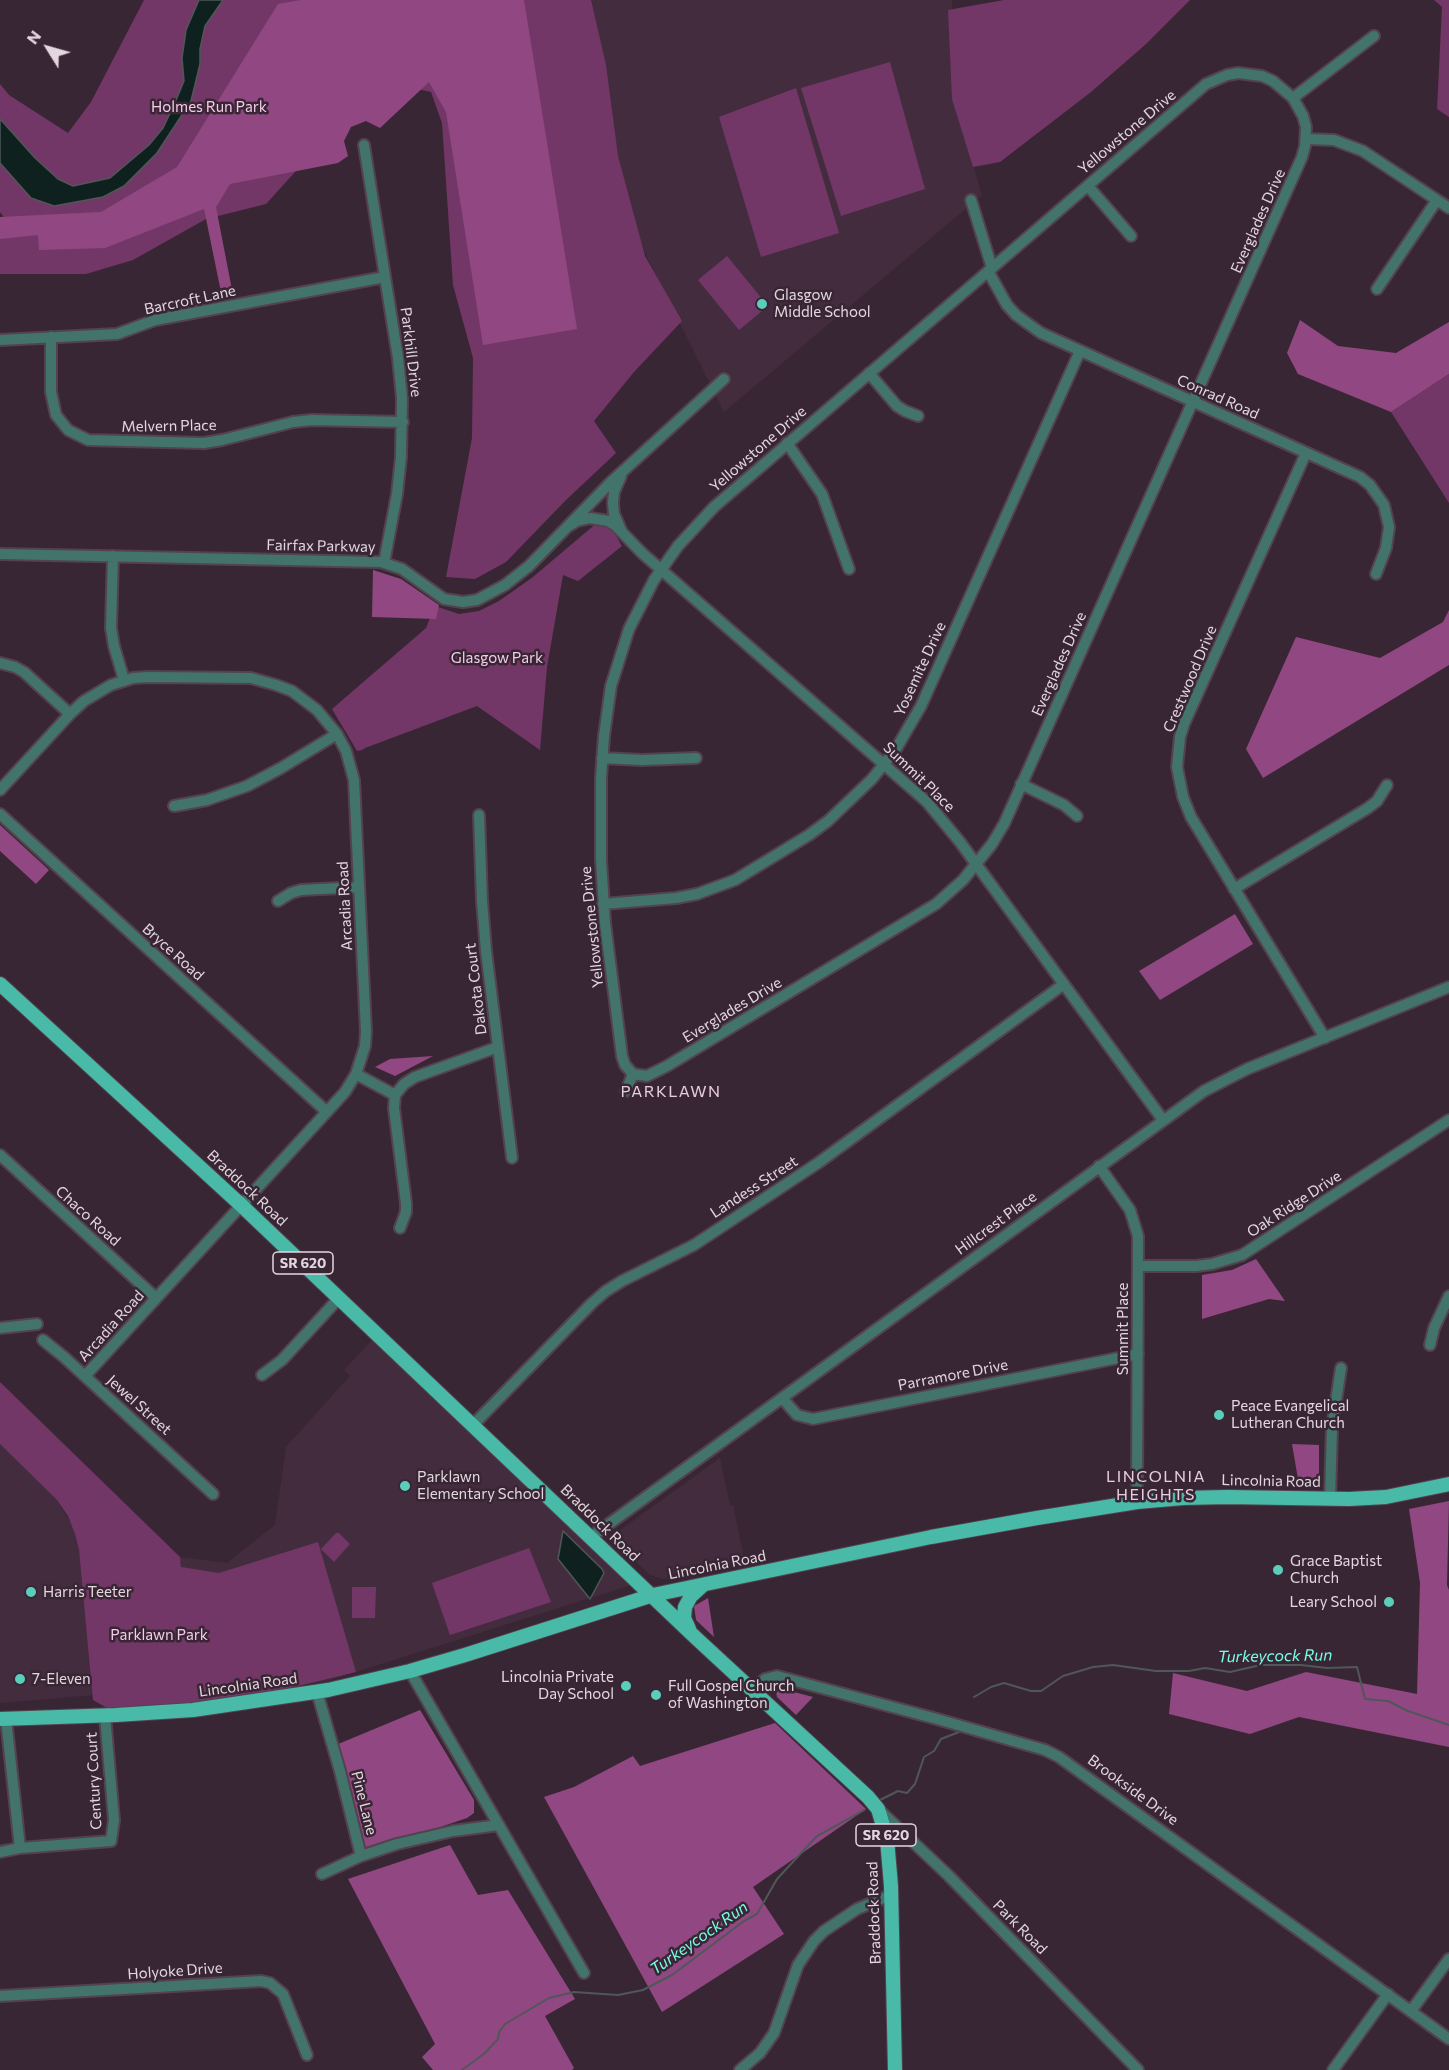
<!DOCTYPE html>
<style>
body{margin:0}
#map{position:relative;width:1449px;height:2070px;overflow:hidden;background:#392634;font-family:Commissioner,sans-serif}
canvas{display:block}
.north{position:absolute;left:18px;top:18px;width:60px;height:60px;-webkit-text-stroke:4px #392634;paint-order:stroke;rotate:307deg;font-size:16px;font-weight:700;line-height:24px;text-align:center;color:#e3d6df}
.north::after{content:'';display:block;margin:auto;width:21px;height:27px;background:#e3d6df;clip-path:polygon(50% 0,100% 100%,50% 72%,0 100%)}
</style>
<div id="map">
<canvas width="1449" height="2070"></canvas>
<div class="north">N</div>
</div>
<script>
const ctx = document.querySelector('canvas').getContext('2d');
ctx.lineJoin = 'round';
function fillPath(path, color) { ctx.fillStyle = color; ctx.fill(path, 'evenodd'); }
const shape = rows => new Path2D(rows.map(r => 'M' + r).join(''));
function trace(path, color, width, dash) { ctx.strokeStyle = color; ctx.lineWidth = width; ctx.lineCap = dash ? 'butt' : 'round'; ctx.setLineDash(dash || []); ctx.stroke(path); }
function drawText(font, color, halo, rows, align = 'center') {
  ctx.font = font + ' Commissioner,sans-serif'; ctx.lineWidth = 5; ctx.setLineDash([]); ctx.textBaseline = 'middle'; ctx.strokeStyle = halo; ctx.fillStyle = color; for (const [text, x, y, turn = 0] of rows) {
    ctx.save(); ctx.translate(x, y); ctx.rotate((+turn || 0) * Math.PI / 180); ctx.textAlign = isNaN(turn) ? turn : align; if (halo) ctx.strokeText(text, 0, 0); ctx.fillText(text, 0, 0); ctx.restore();
  }
}
const built = shape([
 [549,0,952,0,955,106,982,195,724,412,584,130],
 [375,1337,631,1585,327,1681,195,1700,180,1557,227,1563,275,1525,286,1447,350,1376,344,1370],
 [0,1444,57,1500,73,1527,79,1550,94,1695,0,1703],
 [720,1458,730,1506,733,1505,745,1563,663,1579,650,1575,618,1544,615,1537,619,1531]
]);
const green = shape([
 [144,0,591,0,606,65,618,156,645,256,682,321,634,372,594,421,616,453,566,500,506,562,475,579,446,577,472,438,473,358,453,285,442,123,431,92,409,87,315,150,266,204,206,219,133,260,86,274,0,274,0,221,7,221,0,212,0,84,9,95,68,133,91,102],
 [1004,0,1190,0,1146,44,1091,92,1000,162,973,167,952,99,948,10],
 [1434,0,1449,0,1449,117,1437,109,1442,7],
 [890,62,925,189,841,216,801,88],
 [796,88,839,233,761,257,719,117],
 [727,256,768,306,739,330,698,280],
 [1449,374,1449,503,1391,412],
 [605,516,622,546,578,581,563,575,547,667,540,750,477,706,365,748,362,750,357,751,332,709,426,628,435,606,459,614,479,611,499,601,533,577],
 [0,1382,180,1557,181,1567,219,1573,318,1542,356,1672,290,1688,223,1699,172,1705,125,1709,107,1708,93,1700,79,1550,75,1534,68,1516,57,1500,0,1444],
 [336,1533,339,1533,350,1544,334,1562,321,1549],
 [529,1548,551,1602,450,1635,432,1583],
 [352,1587,376,1587,375,1618,352,1618]
]);
const forest = shape([
 [301,0,524,0,577,329,483,345,446,112,429,82,380,128,366,121,351,127,344,141,348,156,338,163,230,184,216,207,233,295,222,297,204,209,105,248,39,250,38,235,0,239,0,217,101,212,177,167,278,4],
 [1300,320,1338,346,1396,353,1449,322,1449,374,1391,412,1298,374,1287,353],
 [373,570,401,579,439,605,436,619,372,617],
 [1449,610,1449,665,1263,778,1246,749,1296,637,1380,658,1443,622],
 [0,825,49,870,36,884,0,851],
 [1235,914,1253,944,1160,1000,1139,971],
 [433,1056,395,1076,375,1067,390,1059],
 [1256,1259,1285,1301,1269,1299,1202,1319,1202,1275,1232,1270],
 [1292,1444,1319,1445,1319,1475,1312,1480,1298,1479],
 [1449,1501,1447,1585,1449,1590,1449,1747,1299,1717,1250,1734,1169,1714,1173,1673,1247,1691,1306,1672,1417,1694,1420,1583,1409,1509],
 [708,1598,714,1637,696,1620,694,1606],
 [775,1687,813,1697,796,1715,777,1697],
 [420,1710,474,1800,474,1813,467,1818,357,1855,331,1747],
 [775,1723,866,1809,753,1887,784,1934,662,2012,544,1797,574,1787,633,1756,640,1766],
 [450,1845,478,1895,508,1890,575,1999,545,2016,574,2068,572,2070,433,2070,422,2057,435,2044,348,1879]
]);
const water = shape([
 [199,0,223,0,205,26,200,49,200,64,191,101,157,153,124,186,103,197,54,206,31,198,0,163,0,119,35,158,58,179,73,186,110,178,149,145,163,128,174,105,184,81,182,58,186,30,199,0],
 [563,1531,602,1569,604,1573,590,1599,558,1559,563,1531]
]);
const stream = shape([
 [974,1697,991,1687,1004,1683,1031,1691,1041,1691,1063,1676,1093,1667,1113,1665,1156,1671,1189,1671,1205,1668,1230,1672,1261,1665,1301,1665,1327,1668,1357,1667,1365,1699,1388,1701,1408,1711,1449,1725],
 [880,1800,898,1791,907,1793,915,1784,924,1757,934,1751,941,1739,959,1732],
 [462,2070,485,2053,498,2039,499,2032,505,2024,549,1998,574,1992,618,1995,643,1990,672,1975,744,1921,757,1914,777,1879,817,1836,864,1810]
]);
const minor = shape([
 [1238,73,1262,76,1273,81,1293,98,1303,116,1306,127,1305,146,1302,157,1004,824,992,844,963,880,936,904,667,1066,647,1076,633,1074,625,1065,622,1056,605,923,601,860,601,778,604,736,611,686,629,629,654,580,678,546,714,507,1206,84,1227,75,1238,73],
 [1293,98,1374,36],
 [1306,139,1334,140,1363,151,1449,208],
 [364,145,398,358,402,398,401,457,397,494,384,563],
 [1088,186,1131,236],
 [971,200,992,268],
 [988,271,1007,305,1016,315,1041,333,1360,477,1370,485,1384,505,1389,527,1386,548,1376,574],
 [1377,289,1437,200],
 [51,337,51,392,56,415,68,430,88,440,204,443,222,440,293,422,312,420,403,422],
 [0,340,117,334,155,320,385,277],
 [869,373,897,406,905,411,918,416],
 [787,443,822,494,849,569],
 [1306,453,1184,724,1180,737,1177,767,1183,797,1191,817,1325,1038],
 [621,476,614,492,613,503,614,514,621,530],
 [567,527,577,521,590,518,608,521,616,526,642,553,927,802,960,842,1163,1120],
 [0,554,381,562,402,569,444,599,463,602,477,600,505,585,529,566,611,482,724,379],
 [113,556,111,628,114,646,124,680],
 [0,663,15,667,24,672,70,714],
 [602,758,642,760,696,758],
 [1021,784,1064,805,1077,816],
 [0,790,70,714,84,701,111,685,133,678,148,677,251,678,276,685,292,691,317,710,337,734,346,751,354,780,366,1031,365,1046,356,1074,345,1092,85,1376],
 [174,806,207,800,247,786,281,768,337,734],
 [0,814,327,1112],
 [479,815,482,901,486,951,512,1158],
 [1234,889,1368,808,1377,801,1387,785],
 [278,901,291,893,301,890,359,887],
 [603,904,676,898,697,894,735,880,809,835,828,821,872,779,896,749,921,706,1080,351],
 [356,1074,395,1095],
 [626,1091,633,1074],
 [0,1155,156,1298],
 [1099,1166,1130,1210,1138,1236,1137,1502],
 [400,1228,406,1212,406,1203,394,1108,395,1095,404,1084,415,1077,498,1047],
 [1138,1266,1196,1266,1212,1264,1242,1255,1449,1120],
 [0,1328,37,1324],
 [43,1340,64,1357,213,1494],
 [1430,1345,1434,1328,1449,1296],
 [262,1375,282,1360,339,1298],
 [782,1398,797,1415,813,1419,1138,1354],
 [473,1425,592,1303,606,1291,622,1281,694,1245,818,1163,1064,984],
 [1330,1499,1332,1427,1341,1368],
 [591,1537,1204,1091,1247,1069,1449,987],
 [410,1671,584,1973],
 [753,1691,765,1679,777,1676,937,1719,1045,1750,1059,1757,1449,2039],
 [317,1692,340,1771,361,1856],
 [6,1719,20,1848],
 [878,1809,949,1876,1138,2070],
 [0,1852,20,1848,111,1841,114,1820,105,1716],
 [322,1874,361,1856,397,1844,453,1831,499,1825],
 [0,1996,261,1981,270,1983,283,1994,307,2055],
 [1411,2011,1449,1959],
 [740,2070,760,2053,774,2033,798,1965,814,1941,824,1931,857,1909,891,1895],
 [1333,2070,1388,1994]
]);
const major = shape([
 [0,984,241,1205,696,1638,868,1797,878,1809,887,1839,891,1886,895,2070],
 [689,1629,684,1618,685,1607,691,1596,703,1585],
 [0,1719,116,1715,193,1710,328,1690,410,1671,465,1655,653,1595,931,1537,1037,1518,1137,1502,1183,1498,1227,1497,1349,1499,1386,1497,1449,1484]
]);
const markers = [
 [762,304,6,"#5bcebb"],
 [1219,1415,6,"#5bcebb"],
 [405,1486,6,"#5bcebb"],
 [1278,1570,6,"#5bcebb"],
 [31,1592,6,"#5bcebb"],
 [1389,1602,6,"#5bcebb"],
 [20,1679,6,"#5bcebb"],
 [626,1686,6,"#5bcebb"],
 [656,1695,6,"#5bcebb"]
];
const shields = [
 [303,1263,60],
 [886,1835,60]
];
const shieldNames = [
 ["SR 620",303,1263],
 ["SR 620",886,1835]
];
const parkNames = [
 ["Holmes Run Park",209,107],
 ["Glasgow Park",497,658],
 ["Parklawn Park",159,1635]
];
const streetNames = [
 ["Yellowstone Drive",1127,132,-40],
 ["Everglades Drive",1258,221,-66],
 ["Barcroft Lane",190,300,-12],
 ["Parkhill Drive",411,352,83],
 ["Conrad Road",1218,397,24],
 ["Melvern Place",169,426,-1],
 ["Yellowstone Drive",758,449,-41],
 ["Fairfax Parkway",321,546,1],
 ["Everglades Drive",1059,664,-66],
 ["Yosemite Drive",920,669,-65],
 ["Crestwood Drive",1190,679,-67],
 ["Summit Place",919,777,44],
 ["Arcadia Road",345,906,-93],
 ["Yellowstone Drive",592,927,-96],
 ["Bryce Road",173,952,42],
 ["Dakota Court",476,989,-97],
 ["Everglades Drive",732,1010,-31],
 ["Landess Street",754,1187,-33],
 ["Braddock Road",247,1188,43],
 ["Oak Ridge Drive",1294,1204,-33],
 ["Chaco Road",88,1216,42],
 ["Hillcrest Place",996,1223,-36],
 ["Arcadia Road",111,1326,-48],
 ["Summit Place",1123,1329,-90],
 ["Parramore Drive",953,1375,-11],
 ["Jewel Street",139,1405,42],
 ["Lincolnia Road",1271,1481,1],
 ["Braddock Road",600,1523,44],
 ["Lincolnia Road",717,1565,-11],
 ["Lincolnia Road",248,1685,-8],
 ["Century Court",94,1781,-93],
 ["Brookside Drive",1133,1790,36],
 ["Pine Lane",364,1803,76],
 ["Braddock Road",874,1913,-92],
 ["Park Road",1020,1927,45],
 ["Holyoke Drive",175,1971,-4]
];
const poiNames = [
 ["Glasgow",774,295],
 ["Middle School",774,312],
 ["Peace Evangelical",1231,1406],
 ["Lutheran Church",1231,1423],
 ["Parklawn",417,1477],
 ["Elementary School",417,1494],
 ["Grace Baptist",1290,1561],
 ["Church",1290,1578],
 ["Harris Teeter",43,1592],
 ["Leary School",1377,1602,"right"],
 ["Lincolnia Private",614,1677,"right"],
 ["Day School",614,1694,"right"],
 ["7-Eleven",32,1679],
 ["Full Gospel Church",668,1686],
 ["of Washington",668,1703]
];
const neighbourhoodNames = [
 ["PARKLAWN",671,1092],
 ["LINCOLNIA",1156,1477],
 ["HEIGHTS",1156,1495]
];
const waterNames = [
 ["Turkeycock Run",1275,1656,-1],
 ["Turkeycock Run",699,1938,-35]
];
fillPath(built, '#442c3f');
fillPath(green, '#733767');
fillPath(forest, '#914882');
fillPath(water, '#0f211e');
trace(water, '#4f5758', 1.5);
trace(stream, '#4f5758', 2);
trace(minor, '#54424f', 14);
trace(major, '#54424f', 16);
trace(minor, '#42746b', 10);
trace(major, '#49baa8', 14);
for (const [x, y, r, color] of markers) { const dot = new Path2D(); dot.arc(x, y, r, 0, 2 * Math.PI); ctx.fillStyle = color; ctx.fill(dot); trace(dot, '#392634', 2); }
for (const [x, y, w] of shields) { const box = new Path2D(); box.roundRect(x - w / 2, y - 11, w, 22, 4.5); ctx.fillStyle = '#392634'; ctx.fill(box); trace(box, '#e3d6df', 1.5); }
drawText('bold 14px', '#e3d6df', null, shieldNames);
drawText('15px', '#f4cbea', '#392634', parkNames);
drawText('15px', '#e3d6df', '#392634', streetNames);
drawText('15px', '#e3d6df', '#392634', poiNames, 'left');
ctx.letterSpacing = '1.5px';
drawText('16px', '#e6cddf', '#392634', neighbourhoodNames);
ctx.letterSpacing = '0px';
drawText('italic 16px', '#77fee7', '#392634', waterNames);
</script>
